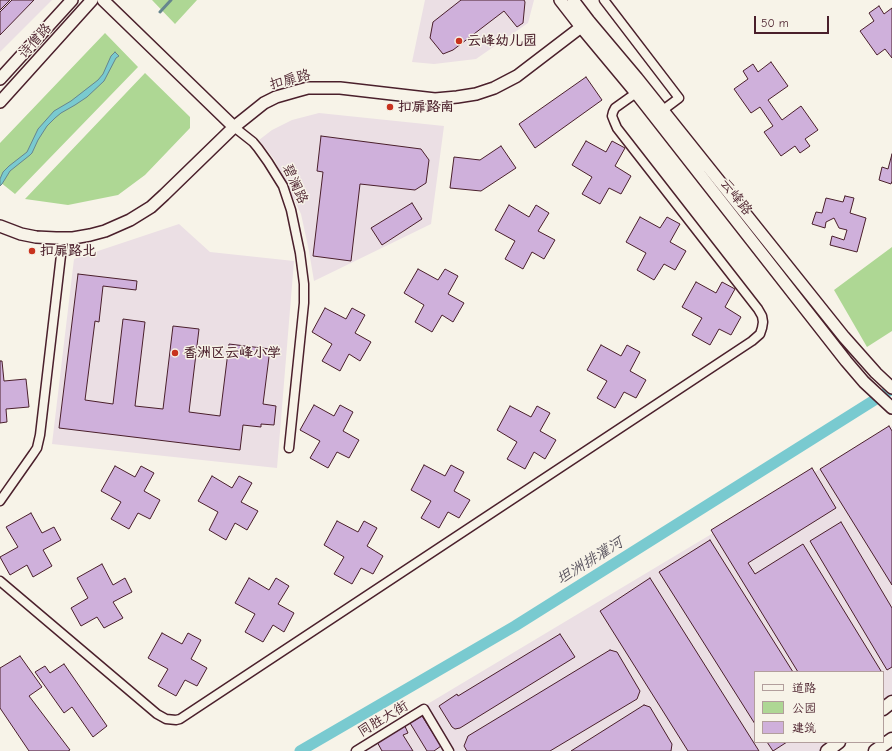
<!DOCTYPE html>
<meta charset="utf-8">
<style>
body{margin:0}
#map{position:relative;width:892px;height:751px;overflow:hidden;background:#f7f3e8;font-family:"Comic Neue","LXGW WenKai TC",sans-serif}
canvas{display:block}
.legend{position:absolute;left:754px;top:671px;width:130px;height:72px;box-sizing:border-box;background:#f7f3e8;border:1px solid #b29e9c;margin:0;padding:5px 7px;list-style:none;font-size:12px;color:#4a1f2b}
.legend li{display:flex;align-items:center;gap:8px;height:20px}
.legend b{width:20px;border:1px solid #b29e9c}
.scale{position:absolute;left:754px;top:16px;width:75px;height:18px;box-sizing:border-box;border:2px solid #4a1f2b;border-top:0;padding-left:5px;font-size:12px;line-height:14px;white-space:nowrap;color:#4a1f2b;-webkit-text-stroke:3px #f7f3e8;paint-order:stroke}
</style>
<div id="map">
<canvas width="892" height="751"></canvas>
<ul class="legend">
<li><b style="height:5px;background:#f7f3e8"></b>道路</li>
<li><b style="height:11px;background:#aed794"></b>公园</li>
<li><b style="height:11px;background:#cfb0db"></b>建筑</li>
</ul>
<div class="scale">50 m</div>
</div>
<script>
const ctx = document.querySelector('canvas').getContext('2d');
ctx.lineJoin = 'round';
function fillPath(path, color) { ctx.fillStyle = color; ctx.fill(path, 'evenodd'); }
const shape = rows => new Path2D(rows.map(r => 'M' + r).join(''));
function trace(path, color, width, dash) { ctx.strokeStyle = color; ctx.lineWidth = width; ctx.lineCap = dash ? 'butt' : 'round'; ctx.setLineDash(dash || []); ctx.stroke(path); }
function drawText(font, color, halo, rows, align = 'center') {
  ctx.font = font + ' "Comic Neue","LXGW WenKai TC",sans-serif'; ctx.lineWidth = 3; ctx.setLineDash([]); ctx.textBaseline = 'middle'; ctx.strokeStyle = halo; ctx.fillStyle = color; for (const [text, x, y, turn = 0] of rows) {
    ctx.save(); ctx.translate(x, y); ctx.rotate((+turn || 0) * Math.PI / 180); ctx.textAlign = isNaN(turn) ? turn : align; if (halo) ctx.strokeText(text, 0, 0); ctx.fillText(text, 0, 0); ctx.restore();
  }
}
const built = shape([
 [0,0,52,0,0,52],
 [425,0,534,0,528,23,476,59,434,64,412,62],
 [319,113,444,126,431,224,314,281,309,251,301,214,274,159,259,140,272,130,292,120],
 [179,224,210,252,294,261,277,468,52,444,74,259],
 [892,426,892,711,883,717,883,672,755,672,755,742,848,742,836,751,349,751]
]);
const green = shape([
 [152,0,197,0,175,24],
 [105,33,138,67,15,194,0,182,0,143],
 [145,73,190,117,190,128,145,175,118,195,68,205,25,199],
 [892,247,892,331,867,347,834,290]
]);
const water = shape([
 [115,52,119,56,116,58,104,81,87,97,75,105,61,113,55,118,47,126,38,140,32,153,30,155,10,171,2,184,0,186,0,179,3,172,9,166,27,152,38,129,54,111,71,101,98,80,103,74,111,56,115,52]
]);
const stream = shape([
 [160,12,171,0]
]);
const canal = shape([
 [300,751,515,626,892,389]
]);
const building = shape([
 [0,0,10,0,0,10,0,0],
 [12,0,34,0,0,35,0,12,12,0],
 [461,0,524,0,525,2,523,23,517,27,504,11,453,50,443,54,430,38,433,22,461,0],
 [879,6,884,14,892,8,892,58,885,49,877,55,860,31,874,21,869,13,879,6],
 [771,62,788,86,768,100,782,120,801,106,818,130,805,139,810,146,800,153,795,146,781,156,764,132,773,126,760,107,751,113,734,89,748,79,743,71,753,64,758,72,771,62],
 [586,77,602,100,535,148,519,124,586,77],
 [321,136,421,149,429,160,426,183,415,190,360,184,351,261,313,256,323,172,317,171,321,136],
 [586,141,606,152,612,141,625,148,615,166,631,176,621,194,609,188,600,204,582,194,592,177,572,165,586,141],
 [501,146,516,168,481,191,450,188,454,157,480,160,501,146],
 [892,154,892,181,891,184,879,180,882,167,888,169,892,154],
 [845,196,854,198,850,213,866,218,857,252,830,245,832,236,844,240,847,230,839,228,834,218,826,222,825,228,812,224,816,212,822,213,826,198,843,202,845,196],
 [412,203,422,219,382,245,371,228,412,203],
 [509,205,529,217,536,205,549,213,538,231,555,240,544,259,532,252,523,269,505,259,515,241,495,230,509,205],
 [640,217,660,228,667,217,680,224,670,242,686,251,675,270,664,264,654,280,637,270,646,253,626,242,640,217],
 [418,269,438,280,445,269,458,276,448,294,464,303,453,322,442,315,432,332,415,322,424,305,404,293,418,269],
 [78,274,137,281,136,290,103,286,99,322,95,321,85,400,113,404,123,319,145,322,135,406,163,409,173,326,199,329,189,412,220,416,229,344,270,349,263,404,276,406,274,425,261,424,261,427,243,425,240,450,59,428,78,274],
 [696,282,716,293,722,282,735,289,725,307,741,317,731,335,719,329,710,345,692,335,702,318,682,307,696,282],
 [325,308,346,319,352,308,365,315,355,333,371,342,360,361,349,354,340,371,322,361,332,344,312,332,325,308],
 [601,345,621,356,627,345,640,352,630,371,646,380,636,398,624,392,615,408,597,398,607,381,587,370,601,345],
 [0,361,2,361,4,381,26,379,29,407,6,409,7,422,0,423,0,361],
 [314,405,334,416,340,405,353,412,343,431,359,440,349,458,337,452,328,468,310,458,320,441,300,430,314,405],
 [510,406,531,417,537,406,550,413,540,431,556,440,545,459,534,452,525,469,507,459,517,442,497,430,510,406],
 [889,426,892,431,892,585,820,469,889,426],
 [424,465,445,476,451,465,464,472,454,491,470,500,459,518,448,512,439,528,421,518,431,501,411,490,424,465],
 [115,466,135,477,141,466,154,473,144,491,160,500,150,519,138,513,129,529,111,519,121,502,101,491,115,466],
 [812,468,836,508,748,563,755,574,803,544,881,671,879,672,798,672,711,530,812,468],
 [212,476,232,488,239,476,252,483,241,502,258,511,247,530,235,523,226,540,209,530,218,512,198,501,212,476],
 [31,513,42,533,54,527,61,540,43,550,52,566,33,577,27,565,10,575,0,557,18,547,6,527,31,513],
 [337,521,358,532,364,521,377,528,367,546,383,556,373,574,361,568,352,584,334,574,344,557,324,545,337,521],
 [841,522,892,608,892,667,887,670,810,541,841,522],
 [710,540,793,672,755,672,755,724,659,572,710,540],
 [102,564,113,585,125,578,132,592,113,602,123,618,104,628,97,617,81,626,71,608,88,598,77,578,102,564],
 [249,578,269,590,276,578,289,586,278,604,294,613,284,632,273,625,263,642,245,632,255,614,235,603,249,578],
 [650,578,759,751,688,751,600,611,650,578],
 [162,633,182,644,188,633,201,640,191,659,207,668,197,686,185,680,176,696,158,686,168,669,148,658,162,633],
 [560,634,575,657,460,728,455,729,452,727,439,706,457,694,458,696,560,634],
 [610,650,617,652,640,691,637,699,550,751,467,751,464,746,468,736,610,650],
 [20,656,42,687,29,696,70,750,68,751,29,751,0,708,0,668,20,656],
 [64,664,107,726,93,737,72,707,64,713,35,672,45,666,50,673,64,664],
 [644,705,650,707,672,744,671,751,571,751,644,705],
 [422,716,441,746,434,751,427,751,410,723,422,716],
 [404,724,408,733,403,735,413,751,382,751,376,740,404,724],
 [767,742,787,742,773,751,767,742]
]);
const minor = shape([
 [604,0,679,98,663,110],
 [234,127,253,142,258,148,268,162,283,186,291,210,300,253,304,284,304,303,289,448],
 [0,501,33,454,37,448,40,435,63,238],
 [0,581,157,714,166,719,176,720,180,719,752,341,760,334,762,328,763,322,762,316,758,309,617,128,614,121,612,116,613,112,615,108,636,93],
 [356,751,424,709,449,751]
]);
const tertiary = shape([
 [103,0,234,127],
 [560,0,581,27,636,93,846,361,864,382,892,408],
 [573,0,589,21,637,78,844,337,876,373,892,388],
 [0,79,72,0],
 [0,102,92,0],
 [0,226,21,234,36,237,56,238,73,238,90,235,105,231,130,220,151,207,164,195,234,127,264,103,276,97,297,91,308,88,340,88,435,99,457,97,476,94,494,88,517,76,589,21]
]);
const secondary = shape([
 [883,709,892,702],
 [827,751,839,742],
 [875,751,892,739]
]);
const markers = [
 [459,41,4,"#c8321e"],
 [390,107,4,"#c8321e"],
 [32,251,4,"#c8321e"],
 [175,353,4,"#c8321e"]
];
const streetNames = [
 ["诗僧路",35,41,-48],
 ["扣扉路",290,80,-15],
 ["碧澜路",295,184,66],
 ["云峰路",736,197,52],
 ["同胜大街",383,719,-31]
];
const poiNames = [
 ["云峰幼儿园",467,41],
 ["扣扉路南",398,107],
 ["扣扉路北",40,251],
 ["香洲区云峰小学",183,353]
];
const waterNames = [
 ["坦洲排灌河",590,561,-32]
];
fillPath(built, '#ebdfe4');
fillPath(green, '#aed794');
fillPath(water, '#79cad0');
trace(water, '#66868e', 1);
trace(stream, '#66868e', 3);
trace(canal, '#79cad0', 11);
fillPath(building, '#cfb0db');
trace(building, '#4a1f2b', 1);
trace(minor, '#4a1f2b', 11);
trace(tertiary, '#4a1f2b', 14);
trace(secondary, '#4a1f2b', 15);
trace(minor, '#f7f3e8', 8);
trace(tertiary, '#f7f3e8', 11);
trace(secondary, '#f7f3e8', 12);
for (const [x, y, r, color] of markers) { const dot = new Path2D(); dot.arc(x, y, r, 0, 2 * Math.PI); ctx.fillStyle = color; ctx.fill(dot); trace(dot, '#f7f3e8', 1.5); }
drawText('14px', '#4a1f2b', '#f7f3e8', streetNames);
drawText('bold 14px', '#4a1f2b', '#f7f3e8', poiNames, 'left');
drawText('italic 15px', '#58525d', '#f7f3e8', waterNames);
</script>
